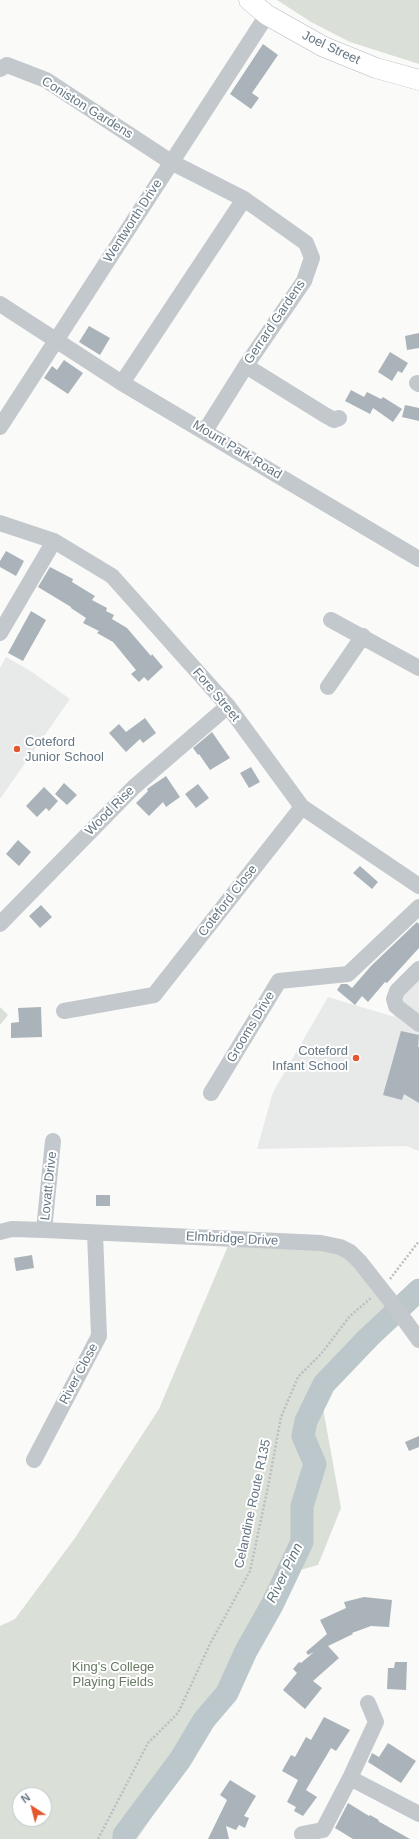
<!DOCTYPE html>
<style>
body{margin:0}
#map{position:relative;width:419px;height:1839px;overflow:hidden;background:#fafaf8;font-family:Arial,sans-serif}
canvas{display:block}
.north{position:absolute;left:12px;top:1787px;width:40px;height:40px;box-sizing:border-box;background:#fff;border:1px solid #c1c8cd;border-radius:50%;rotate:324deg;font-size:11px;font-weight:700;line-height:16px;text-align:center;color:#657683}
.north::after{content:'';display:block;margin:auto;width:14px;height:18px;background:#e4572e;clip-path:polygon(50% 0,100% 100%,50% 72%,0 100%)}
</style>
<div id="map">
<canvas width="419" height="1839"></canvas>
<div class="north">N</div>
</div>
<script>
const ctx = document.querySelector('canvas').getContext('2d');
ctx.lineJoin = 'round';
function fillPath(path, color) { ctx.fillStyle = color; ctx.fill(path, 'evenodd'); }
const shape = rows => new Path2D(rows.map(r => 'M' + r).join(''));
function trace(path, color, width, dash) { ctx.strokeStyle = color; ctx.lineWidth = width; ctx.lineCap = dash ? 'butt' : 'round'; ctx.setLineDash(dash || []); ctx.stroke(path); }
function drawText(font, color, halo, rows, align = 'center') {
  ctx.font = font + ' Arial,sans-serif'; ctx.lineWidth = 4; ctx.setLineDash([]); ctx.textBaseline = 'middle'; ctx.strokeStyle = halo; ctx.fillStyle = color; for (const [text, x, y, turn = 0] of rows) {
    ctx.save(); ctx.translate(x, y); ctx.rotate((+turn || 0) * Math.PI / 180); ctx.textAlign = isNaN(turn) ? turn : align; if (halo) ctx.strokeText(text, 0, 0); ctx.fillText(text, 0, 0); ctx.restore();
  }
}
const built = shape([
 [6,657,29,670,70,699,0,799,0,668],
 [419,962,419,1151,406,1146,257,1149,273,1092,328,997,395,1017,390,1002]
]);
const green = shape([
 [277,0,419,0,419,64,350,42,311,22],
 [0,1007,8,1015,0,1025],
 [231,1239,340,1247,393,1304,317,1375,341,1508,318,1565,300,1570,235,1693,137,1839,0,1839,0,1626,15,1619,75,1538,159,1409],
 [20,1795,44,1795,44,1819,20,1819]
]);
const river = shape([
 [124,1839,124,1835,180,1760,204,1720,227,1693,246,1651,272,1605,302,1542,302,1506,315,1464,303,1436,306,1421,324,1384,368,1338,419,1290]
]);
const building = shape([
 [263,44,278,55,252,93,259,98,251,109,230,94],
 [89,326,110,338,100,355,79,342],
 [419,333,419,348,407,350,405,336],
 [390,352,408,363,402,373,398,371,392,381,378,372],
 [64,360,83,373,68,394,44,378,52,366,57,370],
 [351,390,364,397,367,392,381,399,383,397,402,409,393,422,373,408,370,414,345,401],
 [405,405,419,408,419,421,402,417],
 [6,551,24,561,16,576,0,567,0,561],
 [50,567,73,579,72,582,95,596,92,600,107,608,106,611,114,615,112,619,127,628,151,656,152,654,163,667,148,681,144,677,139,682,131,674,136,670,113,642,97,633,99,631,83,623,86,618,71,608,71,607,38,587],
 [31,611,46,620,23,661,8,653],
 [145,718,156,733,143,743,140,739,126,752,109,733,119,724,126,732],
 [212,732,230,758,210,770,199,754,198,755,193,748],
 [251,767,260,782,249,788,240,773],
 [166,776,180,797,166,807,163,802,149,816,136,803,148,791,147,789],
 [64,783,77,795,67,805,55,794],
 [198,784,209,798,196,808,185,794],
 [44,787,58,801,49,811,46,808,37,817,26,806],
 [18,840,31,852,19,866,6,854],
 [360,866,378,882,372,889,353,873],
 [41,905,52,917,40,928,29,916],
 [417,922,419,924,419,948,387,983,385,982,368,1002,362,996,355,1005,337,990,341,984,347,984,352,988,371,966],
 [41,1007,42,1037,11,1038,11,1023,19,1022,18,1008],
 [401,1031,419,1035,418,1047,419,1047,419,1103,404,1094,402,1100,383,1095],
 [96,1195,110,1195,110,1206,96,1206],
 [32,1255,34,1268,16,1271,14,1258],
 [419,1436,419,1447,409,1451,405,1442],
 [364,1597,392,1600,389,1627,371,1626,352,1633,353,1634,328,1646,339,1658,313,1681,322,1688,305,1709,283,1690,297,1673,293,1669,299,1662,301,1663,314,1652,308,1655,306,1652,327,1634,320,1620,346,1608,344,1602],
 [395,1662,407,1662,406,1690,387,1689,388,1668,394,1668],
 [324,1717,350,1730,336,1751,331,1748,306,1790,317,1797,303,1816,294,1811,296,1807,287,1802,298,1780,282,1771,291,1755,295,1757,306,1737,311,1740],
 [388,1743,416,1761,401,1783,368,1762,372,1753,379,1757],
 [230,1780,256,1796,244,1816,249,1818,245,1828,239,1825,236,1830,226,1826,229,1839,208,1839,227,1800,220,1795],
 [348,1803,369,1816,370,1815,379,1820,378,1821,410,1839,353,1839,335,1828]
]);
const path = shape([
 [390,1279,419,1241],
 [98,1839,148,1743,178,1713,210,1644,250,1571,268,1487,281,1417,298,1377,321,1354,350,1316,371,1298]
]);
const minor = shape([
 [0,69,7,65,46,80,171,162,244,199,306,243,312,258,304,281,247,364,205,431],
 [0,304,122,383,419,559],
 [246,366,325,415,334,420,339,418],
 [122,383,244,199],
 [417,383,419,384],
 [0,427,267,15],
 [0,523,54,541,112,576,228,706,302,807,419,886],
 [331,620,419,668],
 [0,633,54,541],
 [328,687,363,636],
 [0,924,134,787,228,706],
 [64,1011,154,995,302,807],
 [419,1024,396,1006,394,999,397,991,419,969],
 [211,1093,279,981,348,974,419,907],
 [44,1230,53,1141],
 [0,1232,12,1229,44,1230,321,1243,340,1247,350,1252,360,1262,393,1304,419,1340],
 [34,1460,99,1336,95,1233],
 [350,1778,419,1814],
 [302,1834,323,1830,350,1778,376,1722,368,1703]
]);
const major = shape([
 [249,0,267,15,324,47,376,68,419,80]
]);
const markers = [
 [17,749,4,"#e4572e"],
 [356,1058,4,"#e4572e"]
];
const streetNames = [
 ["Joel Street",331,48,25],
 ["Coniston Gardens",87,108,32],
 ["Wentworth Drive",133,221,-57],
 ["Gerrard Gardens",275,322,-56],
 ["Mount Park Road",237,450,31],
 ["Fore Street",216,695,50],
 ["Wood Rise",110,811,-45],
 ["Coteford Close",228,901,-52],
 ["Grooms Drive",251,1027,-59],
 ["Lovatt Drive",49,1186,-84],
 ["Elmbridge Drive",232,1239,3],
 ["River Close",79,1374,-62],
 ["Celandine Route R135",253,1504,-78]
];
const poiNames = [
 ["Coteford",25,742],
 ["Junior School",25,757],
 ["Coteford",348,1051,"right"],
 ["Infant School",348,1066,"right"]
];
const parkNames = [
 ["King's College",113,1667],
 ["Playing Fields",113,1682]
];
const waterNames = [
 ["River Pinn",285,1573,-64]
];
fillPath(built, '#e8e9e9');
fillPath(green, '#dadfd7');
trace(river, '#bbc7cb', 23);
fillPath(building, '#aab3b9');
trace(major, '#b5babe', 21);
trace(path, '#bbbfc2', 2.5, [2, 2]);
trace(minor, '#c3c8cc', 16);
trace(major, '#fff', 20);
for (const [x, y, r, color] of markers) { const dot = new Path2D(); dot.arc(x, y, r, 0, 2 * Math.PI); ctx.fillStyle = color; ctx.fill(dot); trace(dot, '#fff', 1.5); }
drawText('13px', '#657683', '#fff', streetNames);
drawText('13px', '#657683', '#fff', poiNames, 'left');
drawText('13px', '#687a64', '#fff', parkNames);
drawText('italic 14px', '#60757c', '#fff', waterNames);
</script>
